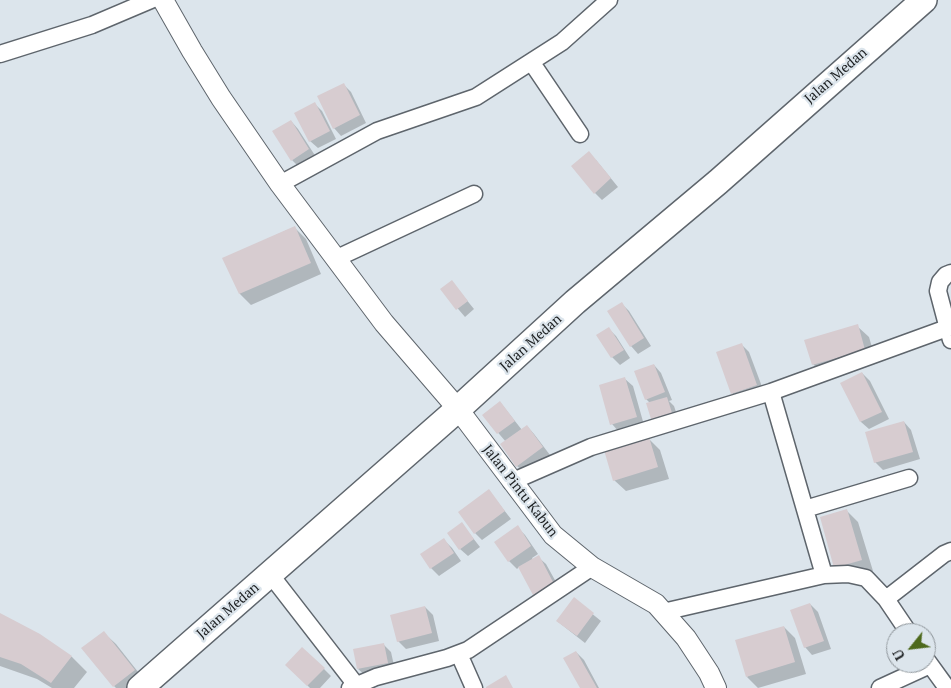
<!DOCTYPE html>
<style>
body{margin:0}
#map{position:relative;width:951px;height:688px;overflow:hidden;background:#dce5ec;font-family:"PT Serif",serif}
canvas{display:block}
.north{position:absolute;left:886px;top:623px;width:50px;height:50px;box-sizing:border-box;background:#dce5ec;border:1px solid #8f969b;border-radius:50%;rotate:241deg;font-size:14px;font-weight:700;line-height:20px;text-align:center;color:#1c1f21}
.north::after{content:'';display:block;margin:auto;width:18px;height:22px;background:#4d691c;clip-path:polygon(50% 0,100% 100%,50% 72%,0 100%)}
</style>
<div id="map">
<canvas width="951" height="688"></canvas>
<div class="north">U</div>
</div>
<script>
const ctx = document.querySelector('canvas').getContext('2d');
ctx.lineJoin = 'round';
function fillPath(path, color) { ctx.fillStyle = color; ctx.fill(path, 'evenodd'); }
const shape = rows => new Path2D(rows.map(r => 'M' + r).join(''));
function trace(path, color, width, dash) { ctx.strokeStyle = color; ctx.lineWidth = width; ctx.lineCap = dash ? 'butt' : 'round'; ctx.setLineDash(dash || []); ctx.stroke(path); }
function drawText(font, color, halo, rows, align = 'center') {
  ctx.font = font + ' "PT Serif",serif'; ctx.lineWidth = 4.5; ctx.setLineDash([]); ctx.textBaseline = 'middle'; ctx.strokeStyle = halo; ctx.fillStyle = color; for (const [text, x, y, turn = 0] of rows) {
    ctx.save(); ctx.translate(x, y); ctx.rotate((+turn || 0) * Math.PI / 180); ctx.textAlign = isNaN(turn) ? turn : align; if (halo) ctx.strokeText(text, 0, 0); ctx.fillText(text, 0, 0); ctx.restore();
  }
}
const shadow = shape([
 [343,84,351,92,366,123,341,136,334,128],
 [315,104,322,111,336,139,318,148,310,141],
 [291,121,298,129,316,157,299,167,292,160],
 [596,160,618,187,602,200,595,193],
 [294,227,306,239,321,274,251,305,240,294,224,258],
 [452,282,474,309,465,317,442,290],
 [621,303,629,311,651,346,638,354,631,346],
 [857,326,869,337,876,361,824,376,813,364],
 [609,329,616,336,630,358,620,365,612,357],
 [741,344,749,352,764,392,740,401,732,393],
 [654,365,661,373,672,400,669,401,674,406,679,421,660,426,652,418,650,403,646,399],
 [862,373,870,381,889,419,869,429,861,422,842,383],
 [625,379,633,386,644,425,619,432,612,424],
 [500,402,522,430,527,426,534,434,550,455,525,473,517,466,506,442,483,415],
 [904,422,911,430,920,459,883,470,875,462],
 [649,439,660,450,669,479,626,491,614,480],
 [489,491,511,519,482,540,475,533],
 [847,511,858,522,873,571,847,579,835,567],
 [462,524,480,547,468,556,460,549],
 [517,527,525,535,538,554,532,558,533,560,538,557,546,564,561,591,542,602,534,594,519,567,517,569,509,561],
 [444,540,452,548,461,561,439,576,431,568,422,554],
 [574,599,601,621,585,643,557,621],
 [810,604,818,612,831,649,812,655,805,647],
 [425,607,433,615,439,641,406,649,398,641],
 [0,614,39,635,72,657,87,672,74,688,52,688,37,679,0,666],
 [784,627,795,638,806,674,758,688,747,677],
 [104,633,116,644,146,682,138,688,116,688,114,686],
 [384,645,391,652,395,670,366,676,358,669],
 [576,652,584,660,599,688,581,688],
 [287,665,324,669,331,676,320,688,310,688]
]);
const building = shape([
 [344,83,360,115,333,129,317,96],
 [315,102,330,131,309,142,294,113],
 [291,120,309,149,291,161,272,131],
 [589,151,611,178,594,194,571,166],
 [295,226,311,263,239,294,222,258],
 [452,280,468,301,456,310,440,289],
 [622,302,644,338,630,347,607,311],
 [858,324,865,350,812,365,804,340],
 [609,327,624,350,611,358,596,335],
 [742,343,757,385,731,394,716,352],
 [654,364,665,392,645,400,634,371],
 [862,372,882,412,860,422,840,383],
 [625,377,637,417,610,425,599,385],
 [667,397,672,413,651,419,646,403],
 [500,401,515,421,497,434,482,415],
 [904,421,913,452,874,463,865,432],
 [527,425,543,447,516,467,500,444],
 [649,437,658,467,613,481,604,450],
 [489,489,505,511,474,534,458,512],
 [847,509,862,560,834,568,820,517],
 [462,522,474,539,459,550,447,533],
 [518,525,531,546,508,562,494,542],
 [444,538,454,553,430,569,420,554],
 [539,555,554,584,533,595,518,567],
 [574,597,594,613,577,636,556,621],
 [810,603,824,641,804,648,790,610],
 [425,606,432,633,397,642,390,615],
 [0,613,40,634,72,656,51,683,21,664,0,657],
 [784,626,795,662,746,677,735,640],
 [104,631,135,670,113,687,81,648],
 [384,643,388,663,357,669,353,649],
 [302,647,325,668,307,686,285,665],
 [576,651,597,688,580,688,563,658],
 [506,675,513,688,486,688,486,687]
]);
const minor = shape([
 [0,54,92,25,151,0],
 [532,63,580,134],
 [280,184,377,131,476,97,562,42,609,0],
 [335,259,474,194],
 [951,273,946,275,940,282,938,291,951,340],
 [771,392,824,575],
 [511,482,591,447,771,392,947,328],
 [805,509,909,478],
 [270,574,356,685],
 [886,599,944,554,951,551],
 [663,612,824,575,848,574,866,578,886,599,909,633],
 [459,654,474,688],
 [926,659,947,688],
 [350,688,376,677,447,658,468,650,592,567],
 [880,688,930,665]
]);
const tertiary = shape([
 [163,0,192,51,221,98,280,184,384,323,458,409,553,535,592,567,656,604,686,638,709,673,716,688]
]);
const primary = shape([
 [140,688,458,409,575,302,718,182,924,0]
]);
const streetNames = [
 ["Jalan Medan",836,76,-41],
 ["Jalan Medan",531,343,-42],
 ["Jalan Pintu Kabun",520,491,52],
 ["Jalan Medan",228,611,-41]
];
fillPath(shadow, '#0003');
fillPath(building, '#d7ccd0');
trace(minor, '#5e656c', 19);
trace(tertiary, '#5e656c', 22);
trace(primary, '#5e656c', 28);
trace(minor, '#fff', 16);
trace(tertiary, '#fff', 20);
trace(primary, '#fff', 25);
drawText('14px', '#1c1f21', '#dce5ec', streetNames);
</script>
